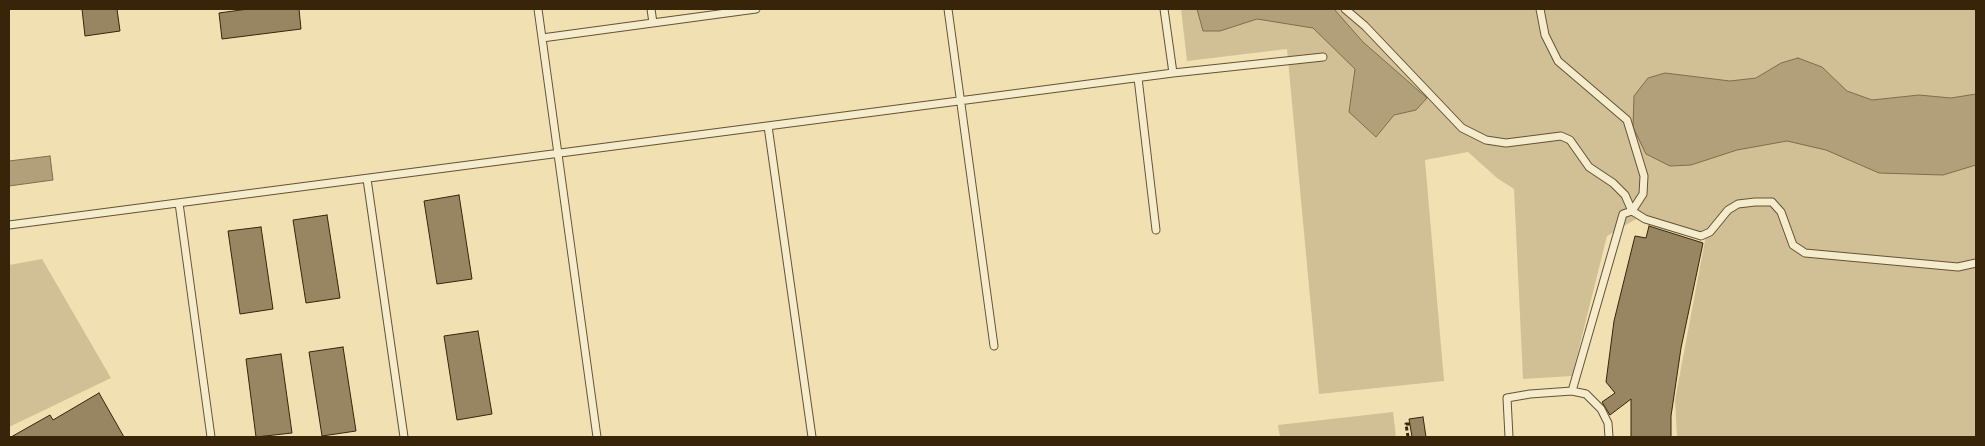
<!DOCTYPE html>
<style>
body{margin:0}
#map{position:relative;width:1985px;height:446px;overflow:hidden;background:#f0e0b2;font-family:"IM FELL Double Pica",serif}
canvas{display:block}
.frame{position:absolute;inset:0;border:10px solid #372409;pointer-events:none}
</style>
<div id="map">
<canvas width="1985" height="446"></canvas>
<div class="frame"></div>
</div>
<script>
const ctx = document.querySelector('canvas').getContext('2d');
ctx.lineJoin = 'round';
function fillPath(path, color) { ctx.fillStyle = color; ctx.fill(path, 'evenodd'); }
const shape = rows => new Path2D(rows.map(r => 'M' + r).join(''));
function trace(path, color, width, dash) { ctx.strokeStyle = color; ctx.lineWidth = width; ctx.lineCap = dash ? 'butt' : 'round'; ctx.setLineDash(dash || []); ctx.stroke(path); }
const green = shape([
 [1181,9,1976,9,1976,437,1677,437,1675,400,1706,235,1641,216,1607,236,1572,376,1523,379,1514,189,1497,178,1468,152,1425,160,1444,381,1319,394,1287,49,1187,61],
 [42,259,111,378,9,427,9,265],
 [1393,412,1396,437,1280,437,1278,425]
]);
const water = shape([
 [1197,9,1334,9,1363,42,1427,98,1416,110,1394,115,1376,137,1349,112,1355,69,1313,28,1257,19,1220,31,1203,31,1197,9],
 [1798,58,1822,67,1847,91,1872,100,1919,95,1951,98,1976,94,1976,165,1943,175,1879,173,1826,150,1787,141,1737,150,1691,165,1670,166,1646,154,1633,127,1634,96,1648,78,1665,73,1730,81,1756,78,1781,63,1798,58],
 [50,156,53,180,9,186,9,161,50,156]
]);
const building = shape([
 [82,9,117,9,120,31,85,36,82,9],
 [248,9,299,9,301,29,222,39,219,13,248,9],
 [459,195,472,279,437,284,424,201,459,195],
 [327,215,340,298,306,303,293,220,327,215],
 [1649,226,1703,243,1681,348,1671,416,1671,437,1631,437,1631,399,1610,415,1602,402,1615,393,1606,382,1614,321,1635,236,1646,238,1649,226],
 [261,227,273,309,240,314,228,231,261,227],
 [478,331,492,414,457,420,444,336,478,331],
 [343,347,356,431,322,436,309,352,343,347],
 [281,354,292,433,256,437,246,359,281,354],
 [99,393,124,437,11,437,50,415,53,420,99,393],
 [1423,417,1426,437,1412,437,1409,419,1423,417]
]);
const path = shape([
 [1408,437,1406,424,1410,424]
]);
const service = shape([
 [538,9,597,437],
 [651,9,653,23],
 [948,9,994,346],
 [1345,9,1365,26,1462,128,1486,140,1506,143,1561,136,1570,140,1589,167,1613,183,1625,195,1632,211,1645,219,1701,236,1710,232,1728,210,1738,204,1755,202,1772,202,1781,212,1793,245,1805,253,1958,267,1976,263],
 [1540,9,1545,35,1558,61,1627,120,1644,176,1643,194,1632,211,1623,214,1572,391],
 [542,38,756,9],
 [1173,73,1323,57],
 [1138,78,1156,230],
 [768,126,812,437],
 [367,179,404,437],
 [179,203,211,437],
 [9,225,1173,73,1164,9],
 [1509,437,1507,398,1530,394,1572,391,1586,394,1601,409,1608,423,1609,437]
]);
fillPath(green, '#d1c095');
fillPath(water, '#b1a079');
trace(water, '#806e4c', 1);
fillPath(building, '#978661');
trace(building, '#372409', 1);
trace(service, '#655333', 9);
trace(path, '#372409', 3, [4, 2.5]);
trace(service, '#f5ebcd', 7);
</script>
